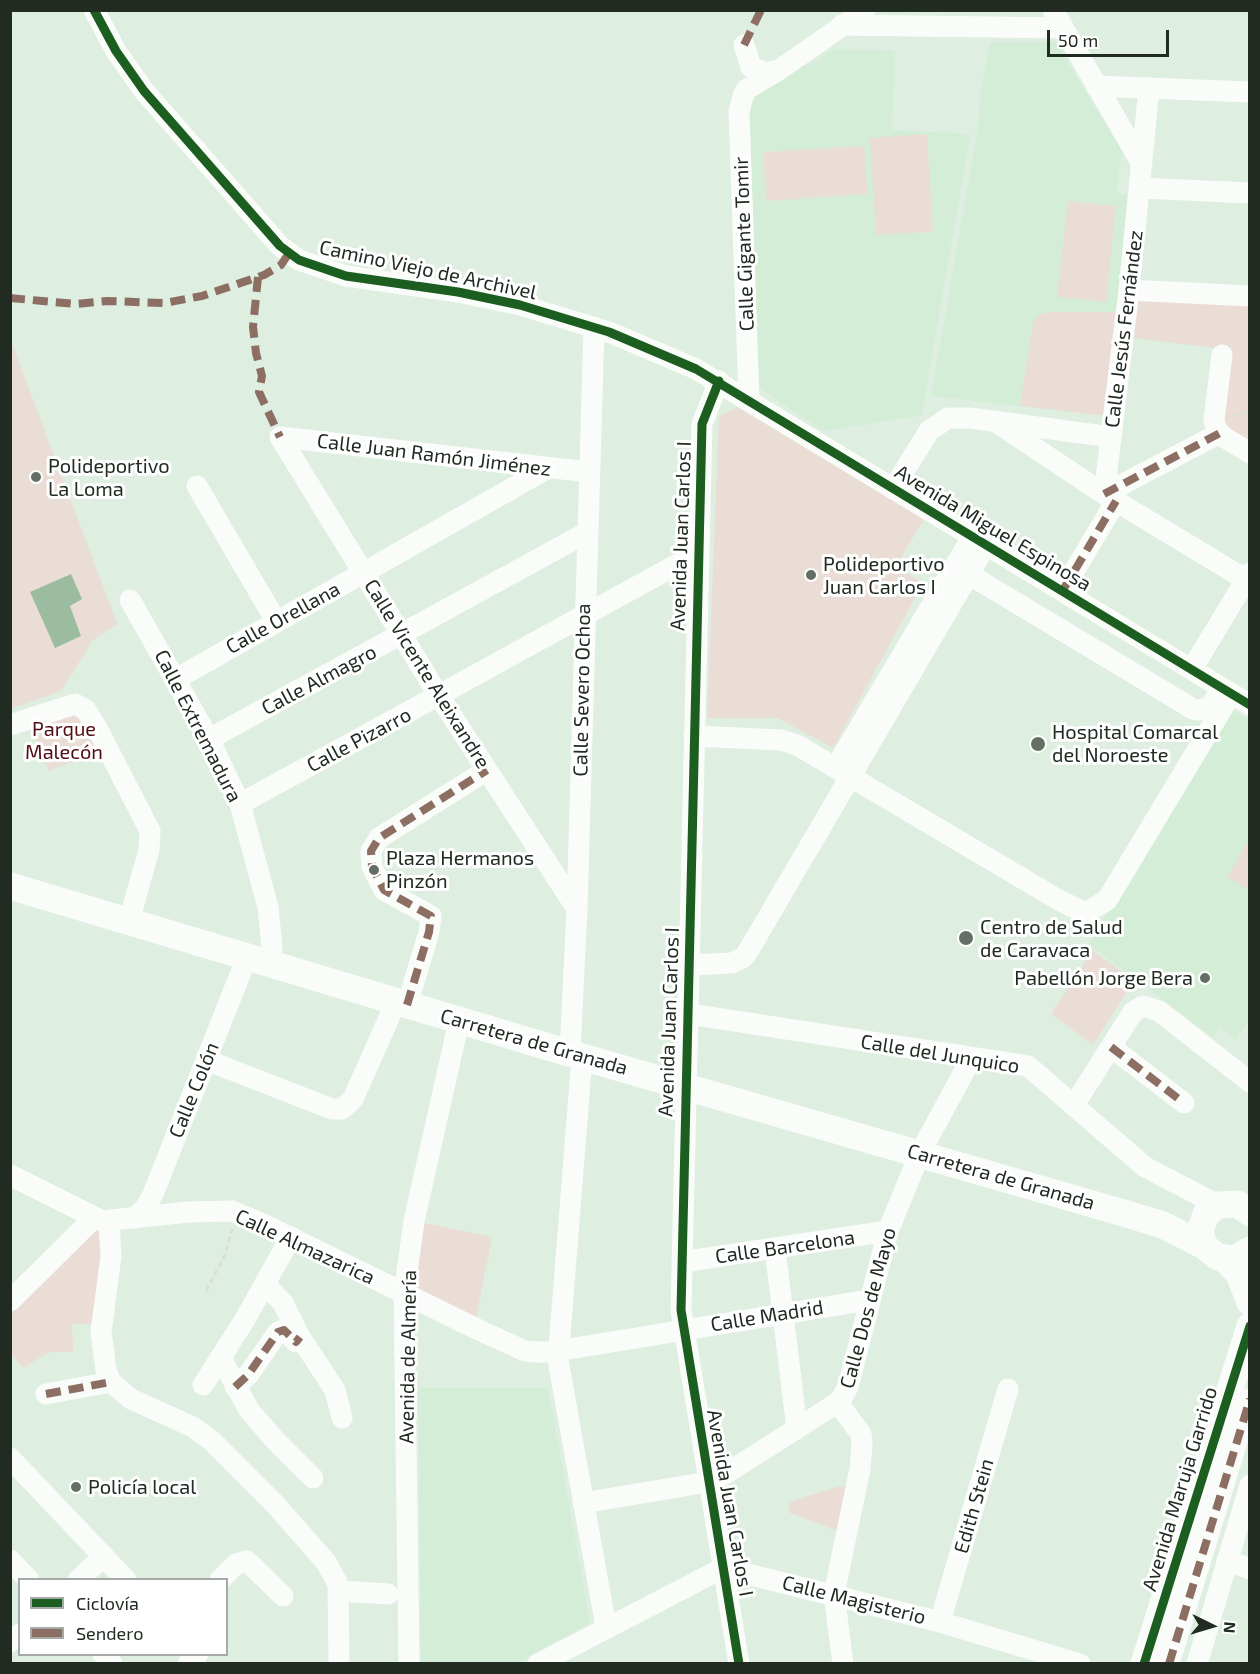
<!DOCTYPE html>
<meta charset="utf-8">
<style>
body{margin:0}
#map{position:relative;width:1260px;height:1674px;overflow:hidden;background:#deeee0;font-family:"Exo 2",sans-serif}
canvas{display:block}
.frame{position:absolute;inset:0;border:12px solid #212b22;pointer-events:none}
.legend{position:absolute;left:18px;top:1578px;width:210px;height:78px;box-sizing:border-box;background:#fff;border:2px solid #a6aaa7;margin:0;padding:8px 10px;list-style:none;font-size:18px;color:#212b22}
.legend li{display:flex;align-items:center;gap:12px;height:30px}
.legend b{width:30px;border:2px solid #a6aaa7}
.north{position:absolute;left:1182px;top:1596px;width:60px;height:60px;-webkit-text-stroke:4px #fff;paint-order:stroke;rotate:95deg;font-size:16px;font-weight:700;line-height:24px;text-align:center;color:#212b22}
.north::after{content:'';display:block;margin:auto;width:21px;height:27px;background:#212b22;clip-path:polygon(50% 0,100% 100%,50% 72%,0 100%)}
.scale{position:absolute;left:1047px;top:30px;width:122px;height:27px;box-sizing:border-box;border:3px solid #212b22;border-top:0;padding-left:8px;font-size:18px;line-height:21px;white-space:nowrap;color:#212b22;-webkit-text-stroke:4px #fff;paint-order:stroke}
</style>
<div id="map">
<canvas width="1260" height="1674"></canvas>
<div class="frame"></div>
<ul class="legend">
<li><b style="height:8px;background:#1b5e20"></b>Ciclovía</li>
<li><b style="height:8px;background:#8d6e63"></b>Sendero</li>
</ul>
<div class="north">N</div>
<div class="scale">50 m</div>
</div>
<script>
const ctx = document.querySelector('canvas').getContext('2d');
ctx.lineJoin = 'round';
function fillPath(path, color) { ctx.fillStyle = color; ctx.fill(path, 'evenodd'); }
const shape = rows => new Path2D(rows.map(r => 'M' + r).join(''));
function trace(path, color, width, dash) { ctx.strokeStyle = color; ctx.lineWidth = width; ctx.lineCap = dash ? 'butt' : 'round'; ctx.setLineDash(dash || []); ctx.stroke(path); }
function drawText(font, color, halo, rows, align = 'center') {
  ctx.font = font + ' "Exo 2",sans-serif'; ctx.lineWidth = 6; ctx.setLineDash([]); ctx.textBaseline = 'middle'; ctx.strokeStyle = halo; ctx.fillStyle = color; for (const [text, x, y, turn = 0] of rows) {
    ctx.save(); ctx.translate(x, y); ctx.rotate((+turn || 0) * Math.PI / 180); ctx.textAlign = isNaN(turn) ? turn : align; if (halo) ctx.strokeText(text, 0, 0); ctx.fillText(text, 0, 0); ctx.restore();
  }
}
const built = shape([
 [990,42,1055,42,1122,151,1116,193,1132,195,1118,312,1049,312,1031,333,1020,406,931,396,978,129,980,95],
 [834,49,895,51,892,130,970,134,922,415,823,431,757,386,743,117,751,89,775,71,813,64],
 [1228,708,1249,720,1249,1020,1235,1040,1220,1027,1213,1037,1089,944],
 [418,1388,548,1388,590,1623,516,1663,421,1663]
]);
const green = shape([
 [927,134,933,232,876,235,870,138],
 [864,146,867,194,766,201,763,152],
 [1068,201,1116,206,1106,302,1057,297],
 [1141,299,1249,304,1249,446,1222,423,1231,350,1134,338,1137,303],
 [1049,312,1118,312,1107,416,1020,406,1033,321,1039,315],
 [11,341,117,624,93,640,61,691,11,709],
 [737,407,924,519,896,566,923,583,833,748,778,718,707,718,719,417],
 [75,713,98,751,49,771,32,729],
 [1249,839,1250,890,1249,890,1227,877],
 [1092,950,1134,981,1093,1045,1051,1014],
 [424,1223,492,1237,475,1323,415,1292],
 [96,1230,104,1233,97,1324,72,1324,73,1352,49,1352,23,1368,11,1354,10,1310],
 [852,1486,842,1532,790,1513,789,1502,837,1487]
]);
const water = shape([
 [71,574,82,599,70,606,81,636,55,648,30,592]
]);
const path = shape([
 [1234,416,1250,412],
 [206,1291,225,1255,232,1229]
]);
const minor = shape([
 [94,10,116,51,144,91,280,246,299,260,346,276,458,292,520,305,609,332,696,369,1250,705],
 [1053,10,1142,164],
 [842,25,1063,28],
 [744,45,751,67,766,73,779,70],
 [1096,86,1250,92],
 [1140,188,1250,193],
 [1129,290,1250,296],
 [1222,355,1214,420,1216,428,1222,436,1250,453],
 [719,381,702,424,681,1310,739,1664],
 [749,400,739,112,743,96,747,89,779,70,865,10],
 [996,422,1104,494,1250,582],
 [280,437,439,696,577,909],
 [280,437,589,472],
 [197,486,276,621],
 [893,489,929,431,948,418,970,418,1111,437],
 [1104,494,1129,290,1149,88],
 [1104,494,1220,433],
 [955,566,1193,709,1200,710,1211,706,1221,689],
 [1063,590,1116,501],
 [130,600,209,739,240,804,268,907,272,947,269,963],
 [1192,669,1250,573],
 [176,679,548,468],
 [10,725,75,704,86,710,97,728,150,831,149,850,129,921],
 [694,736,781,740,797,745,1057,899,1081,911,1089,911,1107,900,1231,694],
 [209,739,586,533],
 [836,767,972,537],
 [240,804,698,553],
 [690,965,732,963,744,957,750,948,986,545],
 [407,1005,429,932,431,916,384,890,372,867,371,851,379,838,487,770],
 [689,1014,1028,1066,1145,1167,1218,1205],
 [1111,1047,1184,1103],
 [570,1053,577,909,594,327],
 [582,1057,558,1360,606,1627],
 [206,1060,332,1109,342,1109,353,1099,396,1002],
 [1074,1105,1133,1012,1143,1006,1159,1011,1250,1082],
 [10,1175,102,1221,189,1212,232,1211,265,1225,481,1331,525,1351,535,1352,550,1352,869,1300],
 [135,1218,145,1208,153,1194,247,957],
 [109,1221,111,1256,101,1332,106,1370,111,1382,131,1399,193,1427,212,1441,273,1502,326,1562,338,1584,339,1664],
 [775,1249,797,1429],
 [682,1262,888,1231],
 [265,1284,283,1303,300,1337,335,1390,342,1418],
 [10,1301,94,1218],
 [221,1358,249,1410,274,1439,313,1478],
 [203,1385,244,1321,291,1237],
 [235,1387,248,1375,278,1332,284,1330,296,1342,300,1337],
 [46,1394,111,1382],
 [838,1403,861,1434,862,1445,860,1469,834,1594,843,1664],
 [10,1458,126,1580],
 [583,1503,708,1482,727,1473,840,1401,848,1387,888,1231,920,1153,971,1059],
 [10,1560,29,1580],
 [1227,1560,1250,1569],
 [78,1580,104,1556],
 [220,1580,236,1564,247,1561,283,1596],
 [339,1591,388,1594],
 [940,1622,1008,1389],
 [10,1642,20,1634],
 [103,1654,112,1664],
 [188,1664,198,1654],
 [409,1664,404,1294,414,1221,459,1021],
 [538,1664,723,1568,940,1622,1080,1664],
 [1169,1664,1250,1399],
 [1197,1664,1250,1485]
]);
const major = shape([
 [10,886,582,1057,1127,1214,1163,1225,1204,1246],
 [1250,1213,1238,1204,1218,1205,1206,1214,1200,1231,1204,1246,1218,1257,1234,1259,1250,1250],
 [1226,1260,1239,1274,1250,1302],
 [1144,1664,1250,1326]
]);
const quiet = shape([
 [744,45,761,10],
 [258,277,253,327,256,353,262,376,259,392,280,437],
 [10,298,75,304,107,301,164,303,202,296,264,275,281,265,289,253],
 [1104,494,1220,433],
 [1063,590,1116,501],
 [407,1005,429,932,431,916,384,890,372,867,371,851,379,838,487,770],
 [1111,1047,1184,1103],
 [235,1387,248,1375,278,1332,284,1330,296,1342,300,1337],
 [46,1394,111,1382],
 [1169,1664,1250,1399]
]);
const cycleway = shape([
 [94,10,116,51,144,91,280,246,299,260,346,276,458,292,520,305,609,332,696,369,1250,705],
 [719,381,702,424,681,1310,739,1664],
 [1144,1664,1250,1326]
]);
const markers = [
 [36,477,6,"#636f64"],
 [811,575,6,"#636f64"],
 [1038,744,8,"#636f64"],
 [374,870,6,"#636f64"],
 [966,938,8,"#636f64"],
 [1205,978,6,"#636f64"],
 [76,1487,6,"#636f64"]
];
const streetNames = [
 ["Calle Gigante Tomir",744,244,-92],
 ["Camino Viejo de Archivel",428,270,12],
 ["Calle Jesús Fernández",1124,329,-83],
 ["Calle Juan Ramón Jiménez",434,455,7],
 ["Avenida Miguel Espinosa",993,528,31],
 ["Avenida Juan Carlos I",681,536,-88],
 ["Calle Orellana",283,618,-29],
 ["Calle Vicente Aleixandre",427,674,58],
 ["Calle Almagro",319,680,-28],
 ["Calle Severo Ochoa",582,690,-89],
 ["Calle Extremadura",198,726,63],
 ["Calle Pizarro",359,740,-28],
 ["Avenida Juan Carlos I",669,1022,-88],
 ["Carretera de Granada",534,1042,16],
 ["Calle del Junquico",940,1054,9],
 ["Calle Colón",194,1090,-68],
 ["Carretera de Granada",1001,1177,16],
 ["Calle Almazarica",305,1247,25],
 ["Calle Barcelona",785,1247,-8],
 ["Calle Dos de Mayo",868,1308,-75],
 ["Calle Madrid",767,1316,-9],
 ["Avenida de Almería",408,1357,-89],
 ["Avenida Maruja Garrido",1180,1489,-73],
 ["Avenida Juan Carlos I",730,1503,80],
 ["Edith Stein",974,1506,-74],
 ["Calle Magisterio",854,1600,14]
];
const poiNames = [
 ["Polideportivo",48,466],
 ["La Loma",48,489],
 ["Polideportivo",823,564],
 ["Juan Carlos I",823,587],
 ["Hospital Comarcal",1052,732],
 ["del Noroeste",1052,755],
 ["Plaza Hermanos",386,858],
 ["Pinzón",386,881],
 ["Centro de Salud",980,927],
 ["de Caravaca",980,950],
 ["Pabellón Jorge Bera",1193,978,"right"],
 ["Policía local",88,1487]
];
const parkNames = [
 ["Parque",64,729],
 ["Malecón",64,752]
];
fillPath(built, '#d3edd6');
fillPath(green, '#eaddd6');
fillPath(water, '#9bbc9e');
trace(path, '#dadfda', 3, [6, 3]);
trace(minor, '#fafcfa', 21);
trace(major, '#fafcfa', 27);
trace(quiet, '#8d6e63', 8, [15, 8]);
trace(cycleway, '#1b5e20', 9);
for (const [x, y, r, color] of markers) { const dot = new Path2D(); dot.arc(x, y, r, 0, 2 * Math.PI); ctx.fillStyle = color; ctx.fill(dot); trace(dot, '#fff', 2); }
drawText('20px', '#212b22', '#fff', streetNames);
drawText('20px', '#212b22', '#fff', poiNames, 'left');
drawText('20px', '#510d14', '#fff', parkNames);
</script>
